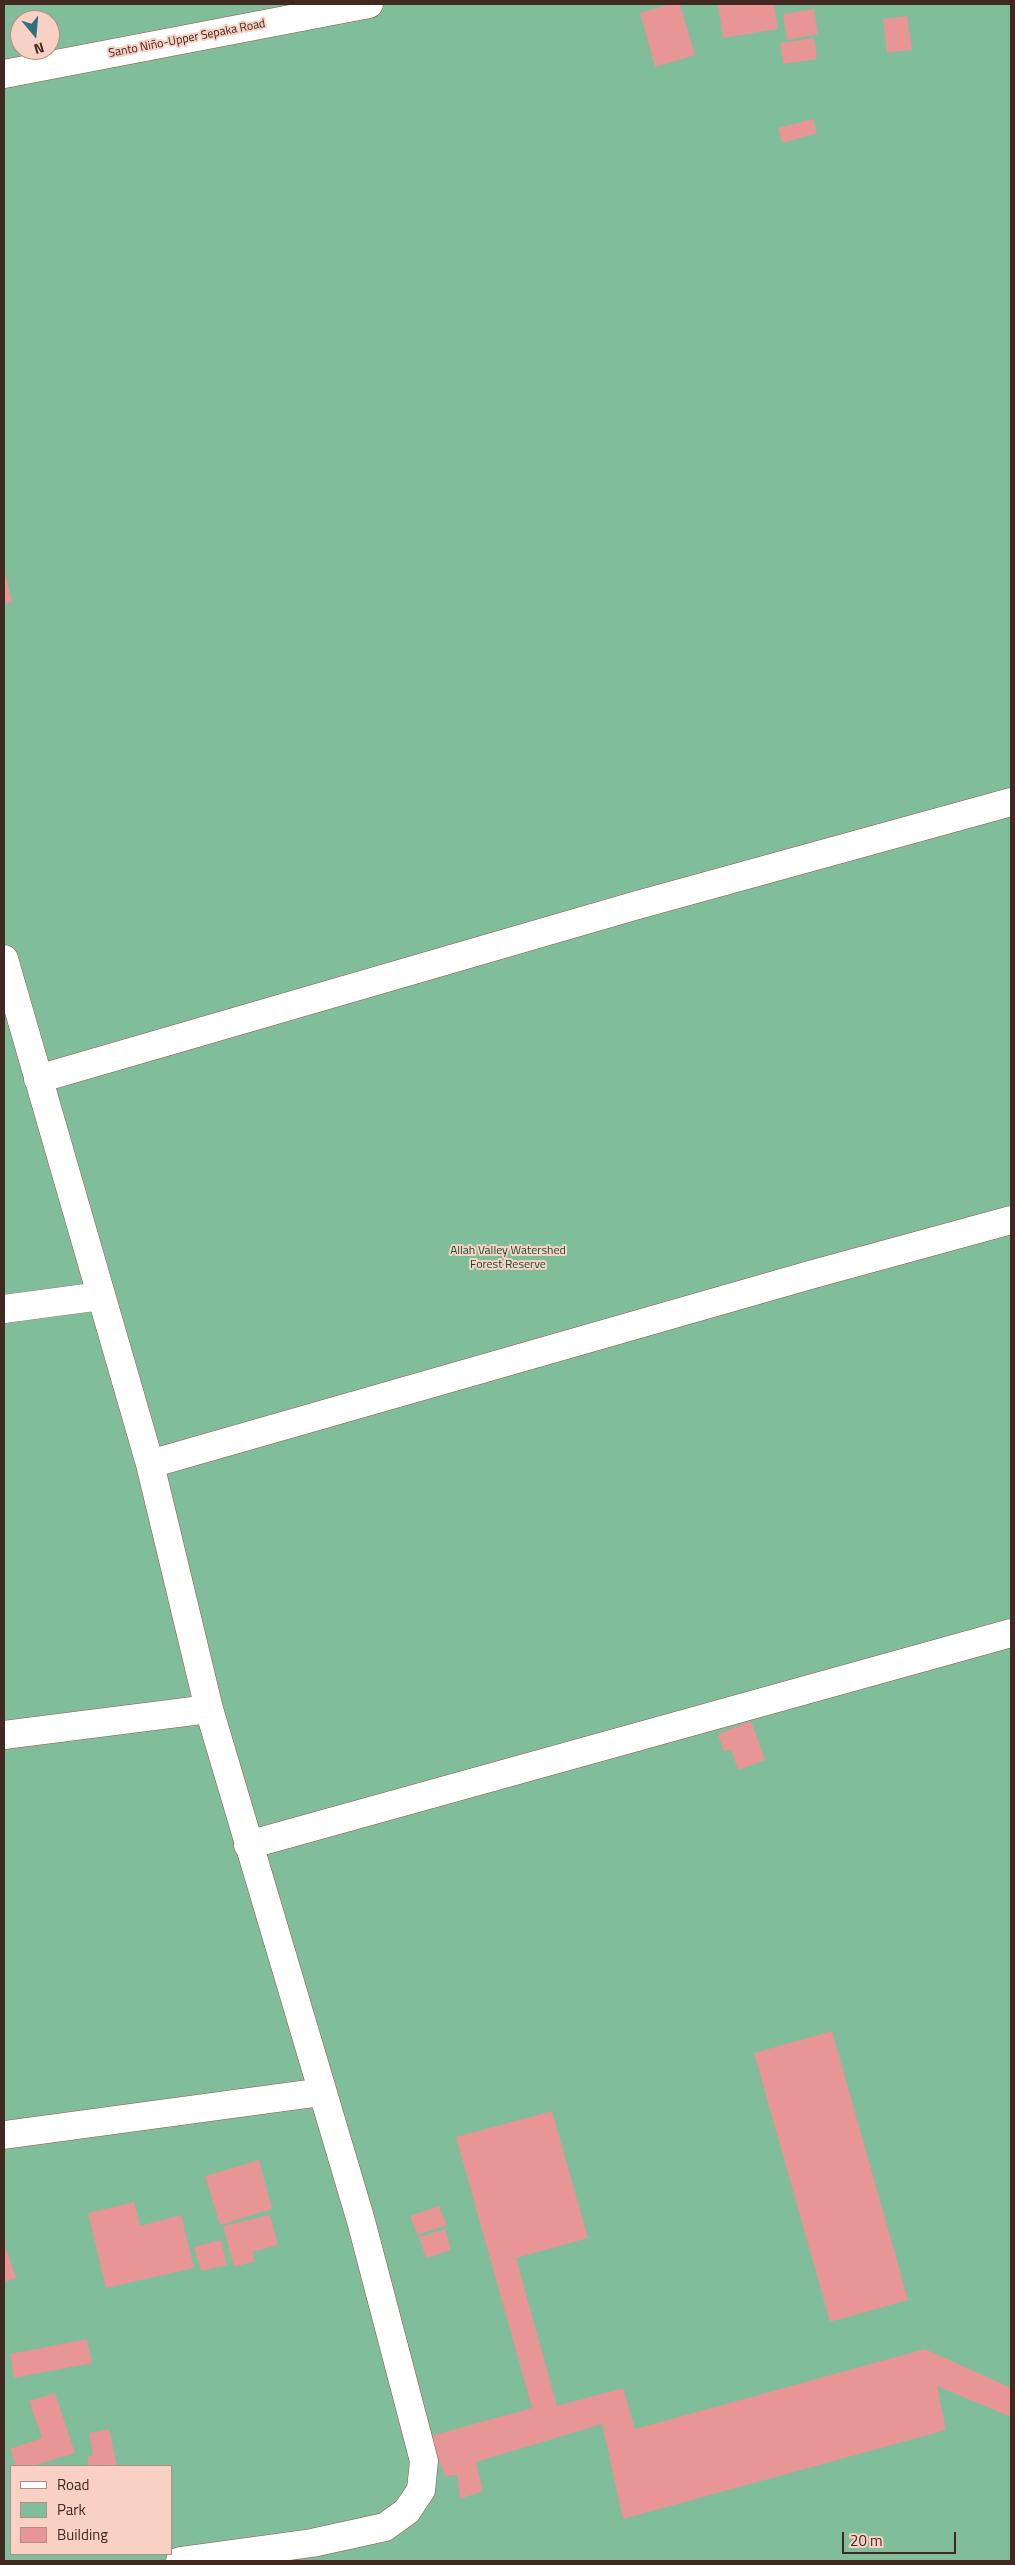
<!DOCTYPE html>
<meta charset="utf-8">
<style>
body{margin:0}
#map{position:relative;width:1015px;height:2565px;overflow:hidden;background:#fcbda8;font-family:"Titillium Web",sans-serif}
canvas{display:block}
.frame{position:absolute;inset:0;border:5px solid #412921;pointer-events:none}
.legend{position:absolute;left:10px;top:2465px;width:162px;height:90px;box-sizing:border-box;background:#f8d1c4;border:1px solid #af8e83;margin:0;padding:6px 9px;list-style:none;font-size:15px;color:#412921}
.legend li{display:flex;align-items:center;gap:10px;height:25px}
.legend b{width:25px;border:1px solid #af8e83}
.north{position:absolute;left:10px;top:10px;width:50px;height:50px;box-sizing:border-box;background:#f8d1c4;border:1px solid #af8e83;border-radius:50%;rotate:163deg;font-size:14px;font-weight:700;line-height:20px;text-align:center;color:#412921}
.north::after{content:'';display:block;margin:auto;width:18px;height:22px;background:#2e6f82;clip-path:polygon(50% 0,100% 100%,50% 72%,0 100%)}
.scale{position:absolute;left:842px;top:2532px;width:114px;height:22px;box-sizing:border-box;border:2px solid #412921;border-top:0;padding-left:6px;font-size:15px;line-height:18px;white-space:nowrap;color:#412921;-webkit-text-stroke:4px #f8d1c4;paint-order:stroke}
</style>
<div id="map">
<canvas width="1015" height="2565"></canvas>
<div class="frame"></div>
<ul class="legend">
<li><b style="height:6px;background:#fff"></b>Road</li>
<li><b style="height:14px;background:#80bd9b"></b>Park</li>
<li><b style="height:14px;background:#e79595"></b>Building</li>
</ul>
<div class="north">N</div>
<div class="scale">20 m</div>
</div>
<script>
const ctx = document.querySelector('canvas').getContext('2d');
ctx.lineJoin = 'round';
function fillPath(path, color) { ctx.fillStyle = color; ctx.fill(path, 'evenodd'); }
const shape = rows => new Path2D(rows.map(r => 'M' + r).join(''));
function trace(path, color, width, dash) { ctx.strokeStyle = color; ctx.lineWidth = width; ctx.lineCap = dash ? 'butt' : 'round'; ctx.setLineDash(dash || []); ctx.stroke(path); }
function drawText(font, color, halo, rows, align = 'center') {
  ctx.font = font + ' "Titillium Web",sans-serif'; ctx.lineWidth = 4; ctx.setLineDash([]); ctx.textBaseline = 'middle'; ctx.strokeStyle = halo; ctx.fillStyle = color; for (const [text, x, y, turn = 0] of rows) {
    ctx.save(); ctx.translate(x, y); ctx.rotate((+turn || 0) * Math.PI / 180); ctx.textAlign = isNaN(turn) ? turn : align; if (halo) ctx.strokeText(text, 0, 0); ctx.fillText(text, 0, 0); ctx.restore();
  }
}
const green = shape([
 [4,4,1011,4,1011,2561,4,2561],
 [20,20,50,20,50,50,20,50],
 [11,2466,171,2466,171,2554,11,2554]
]);
const building = shape([
 [671,4,680,4,695,55,655,67,640,13],
 [718,4,774,4,778,29,723,38],
 [814,9,818,34,787,40,783,14],
 [907,16,912,50,887,53,883,19],
 [814,38,817,59,783,64,780,43],
 [813,119,817,133,782,143,778,128],
 [4,568,12,602,4,604],
 [751,1721,765,1760,738,1770,731,1749,724,1752,718,1734],
 [832,2031,908,2300,830,2322,754,2053],
 [552,2111,588,2238,516,2258,557,2406,623,2388,635,2429,925,2349,1011,2388,1011,2417,937,2386,946,2430,623,2519,602,2424,476,2462,483,2491,460,2499,457,2475,445,2476,430,2436,532,2408,456,2137],
 [259,2160,272,2209,220,2225,205,2176],
 [134,2202,140,2226,181,2215,194,2268,106,2288,88,2213],
 [439,2206,447,2225,417,2235,410,2216],
 [270,2215,278,2245,252,2252,255,2261,234,2267,223,2226],
 [445,2229,451,2250,426,2258,419,2237],
 [221,2240,227,2265,201,2271,194,2247],
 [4,2243,16,2278,4,2282],
 [87,2339,92,2363,14,2378,10,2354],
 [55,2393,75,2453,32,2466,16,2466,10,2449,42,2438,29,2401],
 [109,2429,117,2466,89,2466,87,2457,93,2455,89,2433]
]);
const minor = shape([
 [4,959,150,1464,209,1709,361,2221,424,2461,421,2490,407,2511,385,2527,312,2543,180,2561],
 [38,1079,634,906,1011,802],
 [4,1309,101,1296],
 [150,1464,810,1275,1011,1220],
 [4,1735,209,1709],
 [248,1845,1011,1633],
 [4,2135,322,2092]
]);
const major = shape([
 [4,74,369,4]
]);
const streetNames = [
 ["Santo Niño-Upper Sepaka Road",187,39,-11]
];
const parkNames = [
 ["Allah Valley Watershed",508,1251],
 ["Forest Reserve",508,1265]
];
fillPath(green, '#80bd9b');
fillPath(building, '#e79595');
trace(minor, '#8d5744', 29);
trace(major, '#8d5744', 29);
trace(minor, '#fff', 28);
trace(major, '#fff', 28);
drawText('12px', '#412921', '#f8d1c4', streetNames);
drawText('12px', '#115034', '#f8d1c4', parkNames);
</script>
